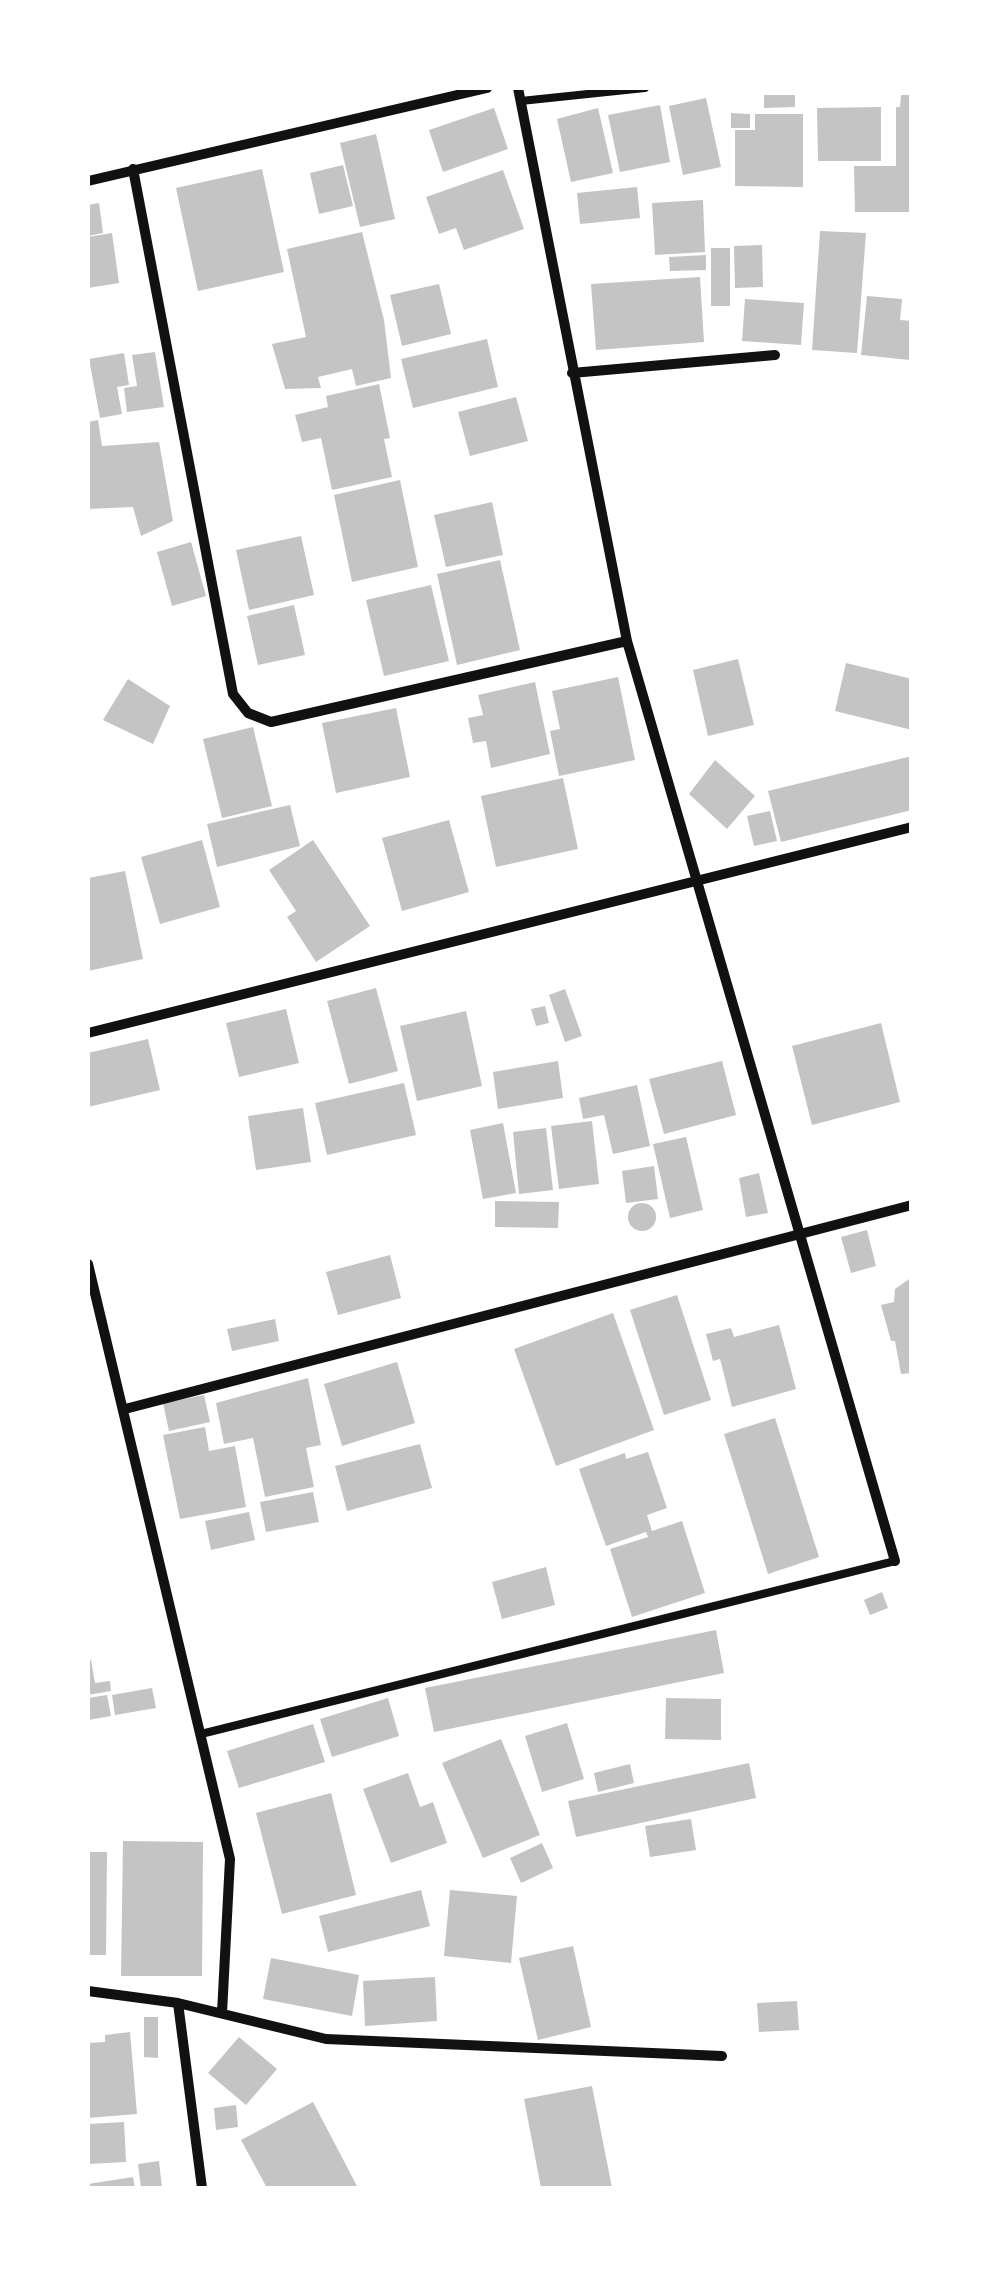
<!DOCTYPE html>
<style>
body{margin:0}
#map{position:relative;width:999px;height:2276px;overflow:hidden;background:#fff;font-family:Manrope,sans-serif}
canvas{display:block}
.frame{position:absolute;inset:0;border:90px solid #fff;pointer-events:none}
</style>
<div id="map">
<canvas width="999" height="2276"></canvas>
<div class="frame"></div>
</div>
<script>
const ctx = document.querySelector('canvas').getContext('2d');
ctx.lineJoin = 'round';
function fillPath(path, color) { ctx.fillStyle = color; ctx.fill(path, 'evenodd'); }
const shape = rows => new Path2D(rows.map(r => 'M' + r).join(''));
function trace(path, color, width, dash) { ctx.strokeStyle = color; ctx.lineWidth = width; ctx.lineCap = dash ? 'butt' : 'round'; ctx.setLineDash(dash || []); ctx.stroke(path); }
const building = shape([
 [764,95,795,95,795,107,764,108],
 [901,95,912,95,912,212,855,212,854,166,896,166,896,107,900,107],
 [706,98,721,167,683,175,669,106],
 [660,105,670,162,620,172,608,115],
 [881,107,881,161,818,161,817,108],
 [494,108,508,149,443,172,429,130],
 [598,108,613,173,571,182,557,119],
 [731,113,750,114,750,128,731,128],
 [755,114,803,114,803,187,735,186,735,130,755,130],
 [376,134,395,219,360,227,340,143],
 [343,165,353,206,319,214,310,173],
 [262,169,284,272,198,291,176,188],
 [503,170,524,229,464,250,456,228,439,234,426,197],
 [637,187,640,218,580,224,577,193],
 [703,200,705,252,655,255,652,203],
 [99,203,103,233,88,236,88,205],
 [820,231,866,233,857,353,812,350],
 [362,232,384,320,391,378,356,386,352,369,318,377,321,388,285,389,272,344,306,337,287,249],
 [112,233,119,283,88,288,88,237],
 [762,245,763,287,735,288,734,246],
 [711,248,730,248,730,306,711,306],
 [706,255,706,270,670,271,669,257],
 [700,277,704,342,596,350,591,284],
 [439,284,451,334,402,346,390,295],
 [867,296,902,299,900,320,912,321,910,360,861,355],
 [745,299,804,303,801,345,742,341],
 [487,339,498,387,413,408,401,359],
 [155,352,164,407,127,412,124,388,137,386,132,355],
 [124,353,129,385,117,387,122,414,100,418,89,359],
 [379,384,390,438,384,439,392,477,332,490,321,438,302,442,295,415,328,407,326,396],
 [516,397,528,441,470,456,458,412],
 [98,420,102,446,159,442,173,521,141,536,133,507,88,509,88,422],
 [400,480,418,567,352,582,334,495],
 [492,502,503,555,446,567,434,515],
 [301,536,314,595,249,610,236,550],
 [191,542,206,596,172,606,157,552],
 [500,560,520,650,457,665,437,574],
 [431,585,449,661,384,676,366,600],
 [294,605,305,655,258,665,247,616],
 [738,659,754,725,708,736,693,670],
 [846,663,912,679,912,730,835,711],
 [618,677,635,760,559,776,550,731,560,729,552,691],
 [128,679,170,706,153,744,103,720],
 [535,682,550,754,491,768,486,741,473,743,468,718,483,715,478,695],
 [396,708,410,777,336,793,322,723],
 [253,727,272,806,222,818,203,739],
 [912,756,912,810,781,842,768,791],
 [715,760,755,796,727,829,689,794],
 [563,778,578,849,496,867,481,796],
 [290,805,300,846,217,867,207,824],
 [770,811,777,841,754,846,747,816],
 [449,820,469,892,402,911,382,838],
 [202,840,220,907,160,924,141,857],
 [313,840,370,926,316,962,287,917,296,911,269,870],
 [125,871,143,959,88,971,88,878],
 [376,988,398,1071,349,1084,327,1001],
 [565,989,582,1036,565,1042,549,995],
 [545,1006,549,1023,536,1026,531,1009],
 [286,1009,299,1063,239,1077,226,1023],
 [466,1011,482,1086,417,1101,400,1026],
 [881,1023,900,1102,812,1125,792,1046],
 [148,1039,160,1090,88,1107,88,1053],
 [558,1061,563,1098,498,1109,493,1072],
 [722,1061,736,1115,664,1134,649,1079],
 [404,1083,416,1135,327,1155,315,1103],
 [637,1085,650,1146,613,1154,604,1115,583,1119,579,1098],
 [303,1108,311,1162,256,1170,248,1116],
 [592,1121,599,1184,559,1189,551,1126],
 [503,1123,516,1193,483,1199,470,1130],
 [546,1128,553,1190,519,1194,513,1132],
 [686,1137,703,1210,670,1218,653,1144],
 [654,1166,658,1199,626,1203,622,1171],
 [759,1173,768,1213,746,1217,739,1178],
 [495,1201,559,1202,558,1228,495,1227],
 '628 1217a14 14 0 1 1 28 0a14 14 0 1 1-28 0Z',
 [867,1230,876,1266,851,1273,841,1237],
 [390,1255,401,1298,338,1315,326,1272],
 [912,1277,912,1373,901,1374,895,1341,891,1341,881,1305,894,1302,895,1289],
 [677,1295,711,1400,664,1415,630,1310],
 [613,1313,654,1430,556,1466,514,1349],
 [275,1319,279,1341,232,1351,227,1329],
 [779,1325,796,1389,732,1407,720,1359,713,1361,706,1334,731,1328,734,1337],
 [397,1362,415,1423,342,1446,324,1384],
 [308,1378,321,1445,306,1448,314,1487,265,1497,253,1438,224,1444,216,1403],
 [204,1395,210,1422,169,1431,163,1403],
 [775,1418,819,1557,768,1574,724,1434],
 [205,1427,209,1451,235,1446,246,1507,180,1519,163,1435],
 [420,1444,432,1488,347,1511,335,1466],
 [648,1452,667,1508,647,1515,652,1531,682,1521,705,1593,632,1617,610,1549,648,1537,646,1532,606,1546,579,1469,625,1453,626,1459],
 [313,1492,319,1522,266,1532,260,1502],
 [249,1512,255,1540,211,1550,205,1521],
 [546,1567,555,1605,502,1619,492,1582],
 [882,1592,888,1608,870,1615,864,1600],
 [716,1630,724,1673,434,1732,425,1688],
 [91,1660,95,1683,110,1681,111,1691,88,1695,88,1661],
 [152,1688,156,1708,115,1715,112,1695],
 [107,1695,111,1716,88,1720,88,1698],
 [388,1698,399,1736,332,1757,320,1719],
 [666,1698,721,1699,721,1740,665,1739],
 [567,1723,584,1779,542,1792,525,1736],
 [313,1724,325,1762,239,1788,227,1751],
 [501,1739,540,1835,483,1858,442,1763],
 [749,1763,756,1798,576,1837,568,1801],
 [630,1764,634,1783,598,1792,594,1773],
 [408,1773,420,1807,433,1802,447,1843,391,1863,363,1789],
 [331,1793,356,1895,282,1914,256,1813],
 [691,1819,696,1850,650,1857,645,1826],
 [123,1841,203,1842,202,1976,121,1976],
 [542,1843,553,1868,521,1883,510,1858],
 [88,1852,107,1852,106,1955,88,1955],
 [421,1890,430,1926,328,1952,319,1916],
 [450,1890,517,1896,511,1963,444,1956],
 [573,1946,591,2027,538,2040,519,1958],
 [271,1958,359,1975,352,2016,263,1999],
 [435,1977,437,2021,365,2026,363,1981],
 [797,2001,799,2030,759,2032,757,2003],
 [144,2017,158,2017,158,2058,144,2057],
 [130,2032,137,2114,88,2118,88,2043,105,2042,105,2035],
 [239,2037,277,2069,246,2105,208,2073],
 [592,2086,612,2188,541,2188,524,2099],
 [313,2102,358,2188,267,2188,241,2140],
 [236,2105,238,2127,216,2130,214,2108],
 [124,2122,126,2162,88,2164,88,2124],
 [159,2161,162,2188,141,2188,138,2164],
 [133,2177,135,2188,88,2188,88,2184]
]);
const service = shape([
 [521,101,645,88],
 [201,1734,895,1561]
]);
const minor = shape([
 [518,88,627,641,895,1561],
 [133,169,233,694,248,713,271,722,627,641],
 [88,181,487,88],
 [572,373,775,355],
 [88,1033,912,827],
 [88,1264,230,1859,222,2013],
 [125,1409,912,1205],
 [88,1991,178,2003,326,2039,722,2056],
 [178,2003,202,2188]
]);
fillPath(building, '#c4c4c4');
trace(service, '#111', 8);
trace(minor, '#111', 10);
</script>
